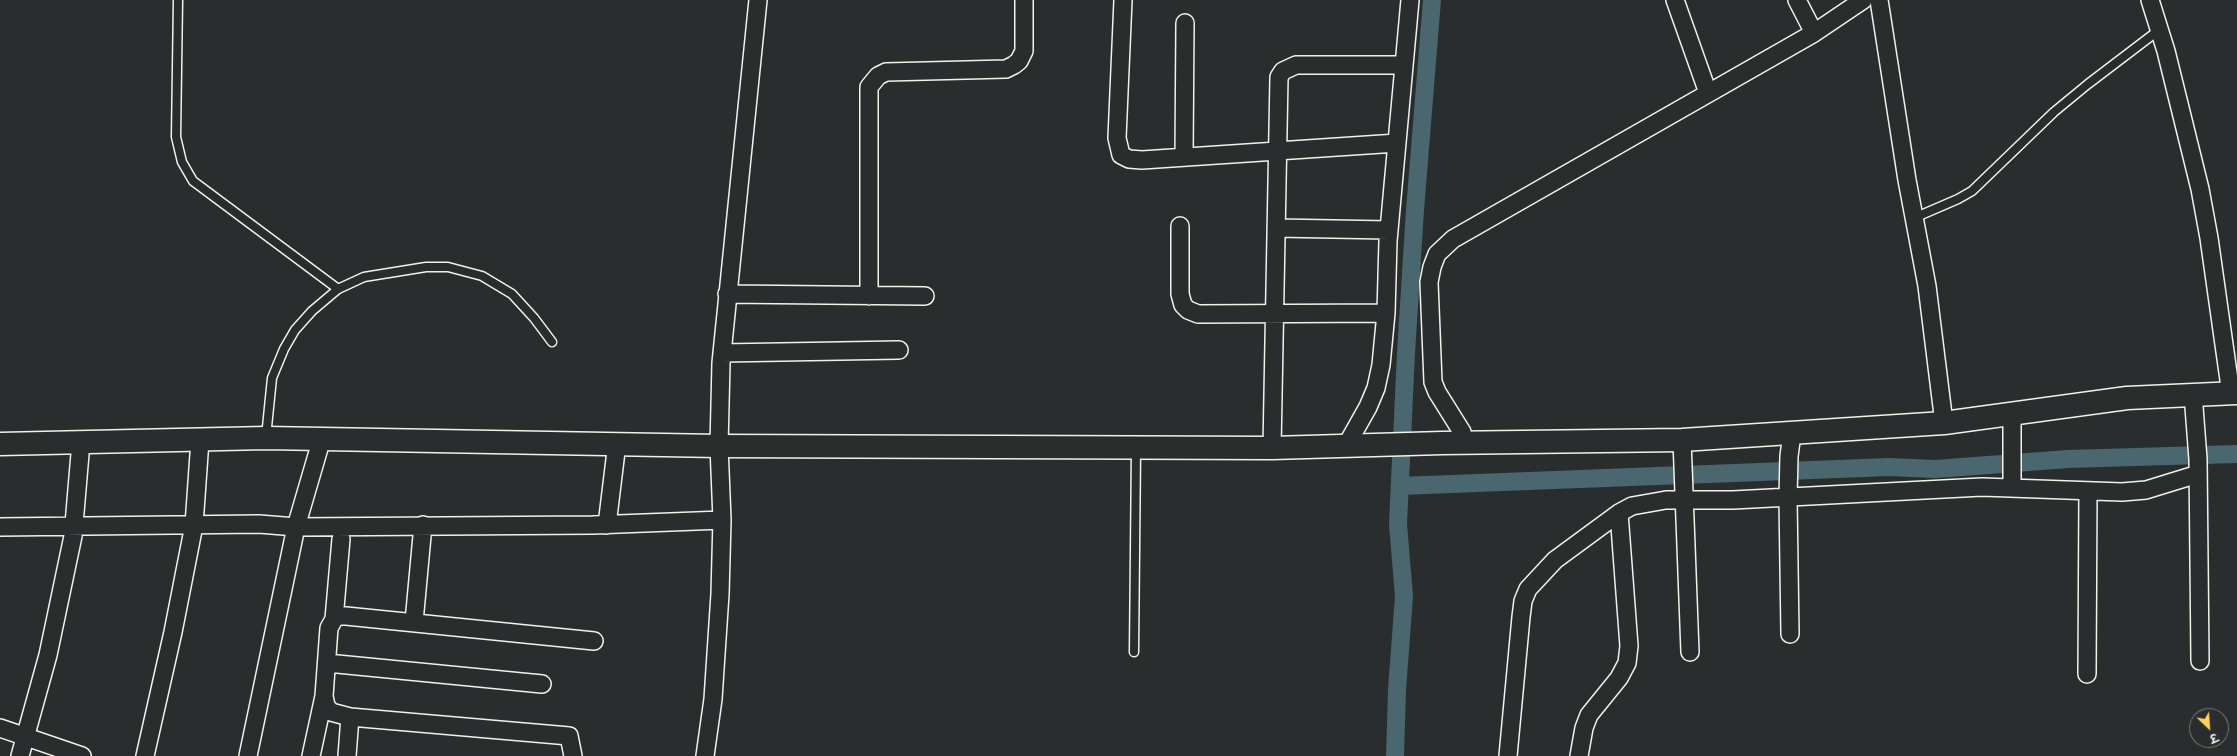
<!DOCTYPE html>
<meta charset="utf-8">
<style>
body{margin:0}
#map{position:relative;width:2237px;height:756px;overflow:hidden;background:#2a2d2e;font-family:"Playpen Sans","Playpen Sans Deva",sans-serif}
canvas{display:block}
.north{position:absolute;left:2189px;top:708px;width:40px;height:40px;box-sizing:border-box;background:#2a2d2e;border:1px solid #7b7b78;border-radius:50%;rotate:155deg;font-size:11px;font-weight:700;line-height:16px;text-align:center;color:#f4f1e8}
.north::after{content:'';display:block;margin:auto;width:14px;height:18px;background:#ffd166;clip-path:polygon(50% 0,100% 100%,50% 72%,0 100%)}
</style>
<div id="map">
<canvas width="2237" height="756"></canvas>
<div class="north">उ</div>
</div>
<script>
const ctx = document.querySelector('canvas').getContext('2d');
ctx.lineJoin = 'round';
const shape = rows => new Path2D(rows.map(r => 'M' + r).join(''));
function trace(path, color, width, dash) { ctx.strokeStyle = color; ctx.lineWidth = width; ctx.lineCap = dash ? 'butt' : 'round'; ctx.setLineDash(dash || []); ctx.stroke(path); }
const canal = shape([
 [1400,486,1889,467,1935,469,2068,459,2237,454],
 [1395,756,1397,690,1404,596,1398,524,1406,353,1415,210,1432,0]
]);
const lane = shape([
 [178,0,176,137,182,162,193,181,338,289],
 [1914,218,1958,199,1972,191,2054,112,2088,84,2159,30],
 [266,437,272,378,284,349,295,330,312,311,338,289,364,277,426,267,448,267,482,276,512,294,534,318,552,342],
 [1134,652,1136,449]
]);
const street = shape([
 [1123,0,1117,138,1121,155,1129,159,1142,160,1397,143],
 [1675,0,1708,93],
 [1797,0,1814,33],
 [1879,0,1907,180,1927,286,1944,423],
 [2150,0,2166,51,2200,189,2209,238,2231,394],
 [1184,157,1185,23],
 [1180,226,1180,294,1183,305,1188,310,1198,314,1386,313],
 [1276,228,1389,230],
 [727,294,925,296],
 [869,296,869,87,878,76,886,72,1006,69,1014,65,1019,61,1024,51,1024,0],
 [722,353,899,350],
 [2193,394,2198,459,2200,661],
 [1682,440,1690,652],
 [1464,443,1462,432,1437,392,1433,382,1429,282,1432,267,1437,254,1453,239,1814,33,1863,0],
 [1346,446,1368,407,1376,388,1381,365,1386,313,1388,241,1410,0],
 [1272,448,1279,77,1283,71,1296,65,1404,65],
 [2012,488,2012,413],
 [607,525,617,443],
 [0,527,259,524,296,527,593,525,722,520],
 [334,619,341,539],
 [414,622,423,525],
 [1790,634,1788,498,1789,456,1792,434],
 [327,663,542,684],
 [2087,674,2088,491],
 [0,728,82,756],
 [20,756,48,655,73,536,81,442],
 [145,756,173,632,194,525,200,440],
 [248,756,296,527,322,438],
 [311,756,324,696],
 [347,756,350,717],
 [573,756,569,736,350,717,331,712,326,706,324,696,329,628,334,619,339,616,346,616,594,641],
 [705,756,713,699,720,594,722,520,719,446,721,363,758,0],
 [1508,756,1521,617,1523,601,1528,589,1555,560,1619,513,1632,506,1666,500,1733,500,1982,487,2122,492,2146,490,2198,474],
 [1579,756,1584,728,1589,715,1619,678,1627,663,1629,646,1619,513]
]);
const secondary = shape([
 [0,444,266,438,719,446,1272,448,1442,443,1682,440,1944,423,2127,398,2237,393]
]);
trace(canal, '#4a666e', 18);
trace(lane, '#f4f1e8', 11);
trace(street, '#f4f1e8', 20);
trace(secondary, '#f4f1e8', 25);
trace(lane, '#2a2d2e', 8);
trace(street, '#2a2d2e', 17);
trace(secondary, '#2a2d2e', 22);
</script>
